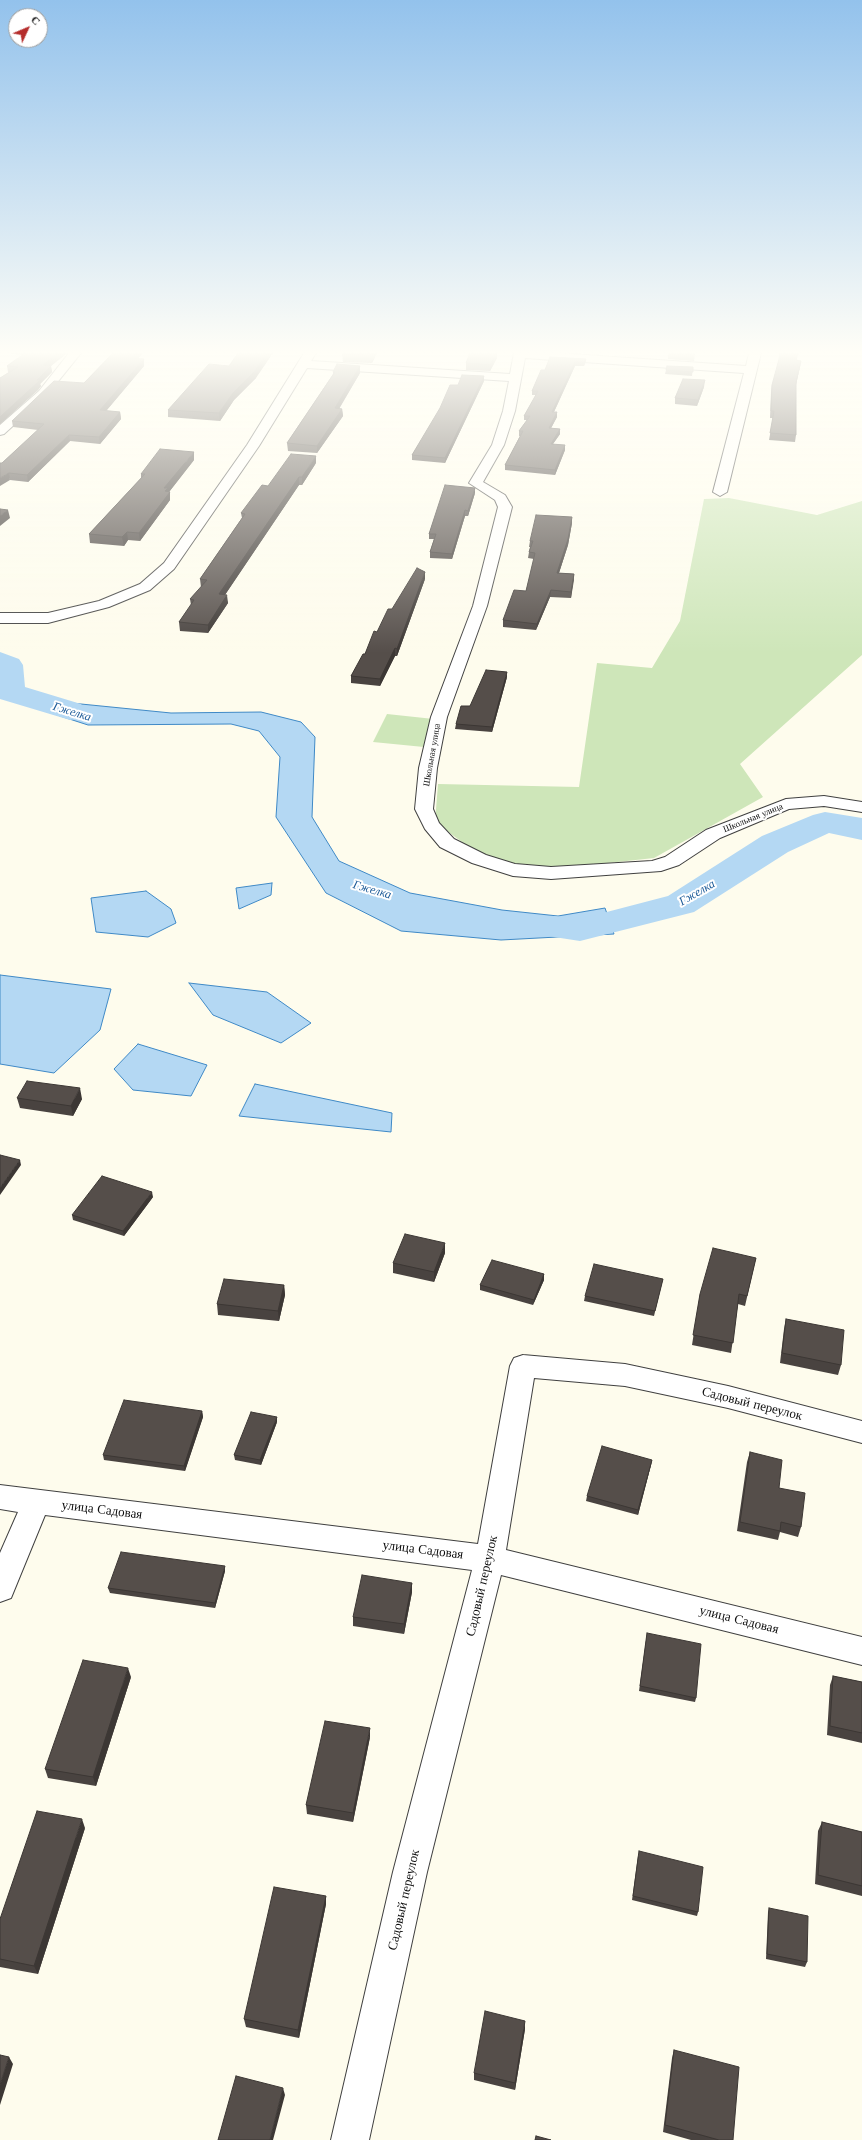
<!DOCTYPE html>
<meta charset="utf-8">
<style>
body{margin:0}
#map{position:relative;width:862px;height:2140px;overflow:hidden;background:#fefced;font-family:"Libre Baskerville",serif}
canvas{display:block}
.north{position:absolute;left:8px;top:8px;width:40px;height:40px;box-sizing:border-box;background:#fff;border:1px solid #9e9e9e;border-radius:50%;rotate:46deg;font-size:11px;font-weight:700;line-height:16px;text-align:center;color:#0d0d0d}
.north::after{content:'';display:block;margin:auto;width:14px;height:18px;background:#b52d2c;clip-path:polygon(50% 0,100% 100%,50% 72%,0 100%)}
</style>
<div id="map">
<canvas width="862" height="2140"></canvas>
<div class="north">С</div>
</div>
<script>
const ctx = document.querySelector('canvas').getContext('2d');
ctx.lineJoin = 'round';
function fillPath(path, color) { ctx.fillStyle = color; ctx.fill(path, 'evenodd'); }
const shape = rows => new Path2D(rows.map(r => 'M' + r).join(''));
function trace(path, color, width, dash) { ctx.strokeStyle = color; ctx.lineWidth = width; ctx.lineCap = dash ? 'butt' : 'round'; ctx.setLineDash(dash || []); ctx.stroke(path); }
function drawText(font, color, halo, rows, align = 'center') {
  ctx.font = font + ' "Libre Baskerville",serif'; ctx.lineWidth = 4; ctx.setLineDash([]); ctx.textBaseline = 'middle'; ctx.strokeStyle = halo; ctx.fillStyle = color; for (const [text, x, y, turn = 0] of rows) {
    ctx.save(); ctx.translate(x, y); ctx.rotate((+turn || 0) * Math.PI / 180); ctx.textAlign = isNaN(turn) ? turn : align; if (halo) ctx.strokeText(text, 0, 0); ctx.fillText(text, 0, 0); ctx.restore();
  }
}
const green = shape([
 [729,498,817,515,862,501,862,655,740,764,763,797,654,858,553,869,489,862,435,822,438,784,579,787,597,663,652,668,680,621,704,499],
 [387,714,443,720,434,748,373,742]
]);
const water = shape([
 [0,655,17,662,11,685,61,702,171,713,261,712,301,722,315,737,312,817,339,861,410,893,502,910,558,916,605,908,614,934,501,940,401,931,326,893,276,817,280,757,259,731,231,724,88,725,26,705,0,678,0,655],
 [272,883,271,895,239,909,236,888,272,883],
 [146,891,171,909,176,923,148,937,96,932,91,898,146,891],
 [0,975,111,989,100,1030,54,1073,0,1064,0,975],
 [189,983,267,992,311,1023,281,1043,213,1015,189,983],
 [138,1044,207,1065,191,1096,133,1090,114,1069,138,1044],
 [255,1084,392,1113,391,1132,239,1116,255,1084]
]);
const river = shape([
 [0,652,19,659,23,665,25,687,81,704,86,711,81,718,70,720,0,699,0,652],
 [825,812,862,818,862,840,829,833,788,852,694,912,580,941,541,935,535,927,541,919,554,916,580,919,668,896,762,836,813,815,825,812]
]);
const minor = shape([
 [69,353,81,353,47,395,4,434,0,435,0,425,39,391,69,353],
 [304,353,316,353,311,361,510,374,514,353,556,353,746,366,749,353,761,353,727,492,720,496,713,492,744,373,525,358,515,411,504,445,483,482,505,495,512,507,487,606,447,717,437,768,433,809,439,823,454,839,486,855,515,864,551,867,652,861,665,857,706,830,786,799,824,796,862,802,862,812,824,806,789,809,720,838,679,865,661,871,551,879,513,876,472,863,440,847,425,829,415,809,419,768,431,717,473,606,498,507,495,500,469,483,492,445,503,411,509,381,307,368,259,446,174,569,150,590,109,607,48,623,0,623,0,613,48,613,99,601,140,584,164,563,247,445,304,353],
 [523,1355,625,1364,728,1386,862,1421,862,1443,728,1408,625,1386,534,1378,506,1550,862,1637,862,1665,501,1575,427,1872,369,2140,331,2140,393,1872,472,1570,45,1515,11,1598,0,1602,0,1553,18,1512,0,1509,0,1485,478,1544,510,1366,514,1358,523,1355]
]);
const wall = shape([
 [9,353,67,353,51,366,52,372,40,384,41,386,38,390,0,424,0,378,9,372,8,372,7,366,23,355],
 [113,353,143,353,137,359,144,359,144,366,106,411,120,412,121,419,100,444,70,441,28,482,10,480,2,463,38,430,13,427,12,421,84,383],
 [377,353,372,363,343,362,342,354],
 [668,353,695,353,694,361,668,359],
 [550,357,586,359,585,364,584,366,575,366,554,412,557,417,551,428,560,429,560,434,553,444,565,450,555,475,505,470,505,465,520,436,519,436,519,431,527,420,524,420,524,416,536,395,532,395,532,391,545,370],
 [497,358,490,371,466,370,466,363],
 [797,360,801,361,796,385,796,435,795,442,769,440,773,418,770,418,771,392,772,385],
 [229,366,256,378,234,400,220,421,168,417,168,410],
 [360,366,360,373,339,408,342,409,343,416,317,453,288,451,287,443,333,374,333,372],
 [693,367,692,376,665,374,666,370],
 [484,381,445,463,412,460,412,455,458,385],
 [704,387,697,406,675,404,675,398],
 [194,460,169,492,170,492,170,500,140,541,128,540,124,546,90,543,89,534,141,478,141,474],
 [316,463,302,485,299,485,225,595,228,603,208,633,180,631,179,622,191,605,190,599,201,587,200,579,242,518,241,513],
 [475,493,468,516,465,516,452,559,430,558,430,552,434,539,429,539,429,534],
 [572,523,568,545,559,573,574,574,571,598,550,597,536,630,503,627,503,620,526,591,534,559,528,558,529,552,530,547,529,547,530,541],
 [425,579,397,656,395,656,380,686,351,683,351,676,365,654,377,632,392,609],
 [507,677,492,732,455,729,456,724,470,706],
 [17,1098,82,1099,73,1116,20,1108],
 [153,1197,124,1236,73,1220,72,1215],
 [445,1253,434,1282,393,1273,393,1263],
 [756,1258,745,1306,738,1304,731,1353,692,1345,700,1294],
 [544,1274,544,1280,533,1305,480,1290,480,1285],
 [663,1279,654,1316,584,1301,585,1296],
 [284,1285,285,1295,279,1321,218,1315,217,1304],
 [786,1319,841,1365,838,1375,780,1363,784,1329],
 [202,1411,203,1417,185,1471,104,1460,103,1455],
 [277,1422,261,1465,235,1460,234,1455],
 [750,1452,779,1488,801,1527,798,1537,780,1532,778,1540,737,1531,747,1462],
 [652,1460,651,1465,638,1515,586,1501,587,1496],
 [225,1571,215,1608,110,1593,108,1588],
 [412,1583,412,1592,404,1634,353,1626,353,1617],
 [647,1633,696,1698,695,1702,639,1691],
 [833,1676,862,1682,862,1743,827,1735,830,1685],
 [131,1677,96,1786,48,1778,45,1769],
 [370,1737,353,1822,307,1814,306,1805],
 [822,1822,862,1832,862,1896,815,1884,818,1831],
 [85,1828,38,1974,0,1967,0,1919],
 [638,1856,698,1912,697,1916,632,1900],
 [326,1896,326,1904,299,2038,246,2027,244,2019],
 [769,1908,807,1962,805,1967,766,1959,768,1912],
 [525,2029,515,2090,474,2080,474,2073],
 [674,2050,733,2140,691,2140,663,2132,672,2058]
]);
const shadedWall = shape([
 [58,353,67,353,51,366,52,372,40,384,41,386,38,390,0,424,0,417,37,380,43,365],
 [136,353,143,353,132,365,131,358],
 [267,353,273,353,256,378,234,400,220,421,219,413,233,393],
 [373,353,377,353,372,363,371,356],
 [496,353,497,353,497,358,490,371,490,365],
 [144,359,144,366,101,417,100,410],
 [801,361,800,367,795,389,796,382],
 [575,362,575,366,552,416,552,412],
 [360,366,360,373,335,416,335,408],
 [484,376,484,381,445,463,445,458],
 [705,380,704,387,697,406,698,400],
 [342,409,343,416,317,453,317,446],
 [120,412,121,419,100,444,99,437],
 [557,412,557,417,549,432,549,428],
 [560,429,560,434,550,448,551,444],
 [69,435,70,441,28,482,27,475],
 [565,445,565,450,555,475,555,470],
 [194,452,194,460,169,492,170,492,170,500,140,541,139,533,164,488],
 [316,456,316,463,302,485,302,477],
 [9,473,10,480,0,486,0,478],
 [299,477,299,485,220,602,219,594],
 [475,488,475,493,468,516,468,511],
 [8,510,10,518,0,526,0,516],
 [465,510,465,516,452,559,452,554],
 [572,517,572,523,568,545,557,579,557,573],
 [127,532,128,540,124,546,122,537],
 [425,572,425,579,397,656,397,649],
 [574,574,574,580,571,598,571,592],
 [551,590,550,597,536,630,537,624],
 [227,595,228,603,208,633,208,625],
 [395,648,395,656,380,686,380,679],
 [507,672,507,677,492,732,492,727],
 [80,1088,82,1099,73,1116,71,1106],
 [20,1160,21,1165,0,1195,0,1188],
 [152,1192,153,1197,124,1236,123,1231],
 [445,1243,445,1253,434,1282,434,1272],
 [544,1274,544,1280,533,1305,534,1300],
 [284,1285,285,1295,279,1321,278,1311],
 [202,1411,203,1417,185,1471,184,1466],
 [277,1417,277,1422,261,1465,260,1460],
 [652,1460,651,1465,638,1515,638,1510],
 [225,1566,225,1571,215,1608,215,1603],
 [412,1583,412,1592,404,1634,404,1624],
 [128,1668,131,1677,96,1786,93,1777],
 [370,1728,370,1737,353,1822,353,1813],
 [82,1819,85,1828,38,1974,34,1966],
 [326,1896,326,1904,299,2038,298,2030],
 [525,2021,525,2029,515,2090,515,2083],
 [9,2057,13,2064,0,2105,0,2085],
 [283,2088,285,2095,273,2140,270,2140]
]);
const building = shape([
 [25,353,58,353,43,365,51,366,37,380,40,380,37,383,0,417,0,378,18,367,7,366,25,353],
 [113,353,136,353,131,358,144,359,100,410,120,412,99,437,69,435,27,475,9,473,0,478,0,463,2,463,44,424,12,421,54,381,84,383,113,353],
 [238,353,267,353,255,371,233,393,219,413,168,410,209,364,229,366,238,353],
 [343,353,373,353,371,356,342,354,343,353],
 [470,353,496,353,490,365,466,363,470,353],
 [780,353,798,353,796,360,801,361,796,382,796,435,770,433,774,411,771,411,772,385,779,359,780,353],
 [550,357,586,359,585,362,575,362,552,412,557,412,549,428,560,429,551,444,565,445,555,470,505,465,523,431,519,431,530,416,524,416,538,391,532,391,541,370,545,370,550,357],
 [337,364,360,366,335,408,342,409,317,446,287,443,335,372,333,372,337,364],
 [667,366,693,367,693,372,666,370,667,366],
 [462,375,484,376,445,458,412,455,440,408,450,385,458,385,462,375],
 [683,379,705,380,698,400,675,398,683,379],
 [160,449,194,452,164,488,168,488,165,491,170,492,139,533,127,532,122,537,89,534,145,474,141,474,160,449],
 [291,454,316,456,302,477,299,477,219,594,227,595,208,625,179,622,194,600,190,599,207,580,200,579,245,514,241,513,262,485,268,486,291,454],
 [445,485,475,488,468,511,465,510,452,554,430,552,436,534,429,534,445,485],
 [0,509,8,510,0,516,0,509],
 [536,515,572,517,568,539,557,573,574,574,571,592,551,590,537,624,503,620,514,590,526,591,535,553,529,552,533,541,530,541,536,515],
 [417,568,425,572,397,649,395,648,380,679,351,676,363,654,365,654,374,631,377,632,388,609,392,609,417,568],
 [486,670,507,672,492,727,456,724,461,706,470,706,486,670],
 [27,1081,80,1088,71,1106,17,1098,27,1081],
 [0,1155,20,1160,0,1188,0,1155],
 [102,1176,152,1192,123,1231,72,1215,102,1176],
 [405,1234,445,1243,434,1272,393,1263,405,1234],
 [713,1248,756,1258,747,1296,739,1294,733,1343,693,1335,700,1294,713,1248],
 [492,1260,544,1274,534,1300,480,1285,492,1260],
 [594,1264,663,1279,655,1311,585,1296,594,1264],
 [224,1279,284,1285,278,1311,217,1304,224,1279],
 [786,1319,844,1330,841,1365,782,1353,786,1319],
 [124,1400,202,1411,184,1466,103,1455,124,1400],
 [251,1412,277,1417,260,1460,234,1455,251,1412],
 [602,1446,652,1460,638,1510,587,1496,602,1446],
 [750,1452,782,1460,779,1488,805,1493,801,1527,781,1522,780,1531,740,1522,750,1452],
 [121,1552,225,1566,215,1603,108,1588,121,1552],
 [362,1575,412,1583,404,1624,353,1617,362,1575],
 [647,1633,701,1644,696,1698,640,1686,647,1633],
 [83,1660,128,1668,93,1777,45,1769,83,1660],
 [833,1676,862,1682,862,1733,830,1726,833,1676],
 [325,1721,370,1728,353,1813,306,1805,325,1721],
 [37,1811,82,1819,34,1966,0,1959,0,1919,37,1811],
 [822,1822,862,1832,862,1886,818,1875,822,1822],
 [639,1851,703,1867,698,1912,633,1896,639,1851],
 [274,1887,326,1896,298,2030,244,2019,274,1887],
 [769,1908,808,1916,807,1962,767,1954,769,1908],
 [485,2011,525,2021,515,2083,474,2073,485,2011],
 [674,2050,739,2067,733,2140,719,2140,665,2125,674,2050],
 [0,2055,9,2057,0,2085,0,2055],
 [236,2076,283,2088,270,2140,218,2140,236,2076],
 [536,2136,551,2140,535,2140,536,2136]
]);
const farStreetnames = [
 ["Школьная улица",432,755,-80],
 ["Школьная улица",753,818,-22]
];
const waterNames = [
 ["Гжелка",72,712,17],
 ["Гжелка",372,890,16],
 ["Гжелка",697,893,-30]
];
const nearStreetnames = [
 ["Садовый переулок",752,1404,14],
 ["улица Садовая",102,1510,7],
 ["улица Садовая",423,1550,7],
 ["Садовый переулок",482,1586,-77],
 ["улица Садовая",739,1620,14],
 ["Садовый переулок",404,1900,-77]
];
fillPath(green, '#cee6b9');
fillPath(water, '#b4d8f3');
trace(water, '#3f89c6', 1);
fillPath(river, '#b4d8f3');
trace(minor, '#404040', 2);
fillPath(minor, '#fff');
fillPath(wall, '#494340');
fillPath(shadedWall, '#3c3734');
fillPath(building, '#554e4a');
trace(building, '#3c3734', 1);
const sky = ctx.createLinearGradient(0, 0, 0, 653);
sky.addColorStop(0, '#93c2ec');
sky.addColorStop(0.54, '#fffef7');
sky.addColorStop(1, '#fffef700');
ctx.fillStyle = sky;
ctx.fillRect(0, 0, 862, 653);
drawText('9px', '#0d0d0d', '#fff', farStreetnames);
drawText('italic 12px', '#1d5b98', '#fff', waterNames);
drawText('13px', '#0d0d0d', '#fff', nearStreetnames);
</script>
